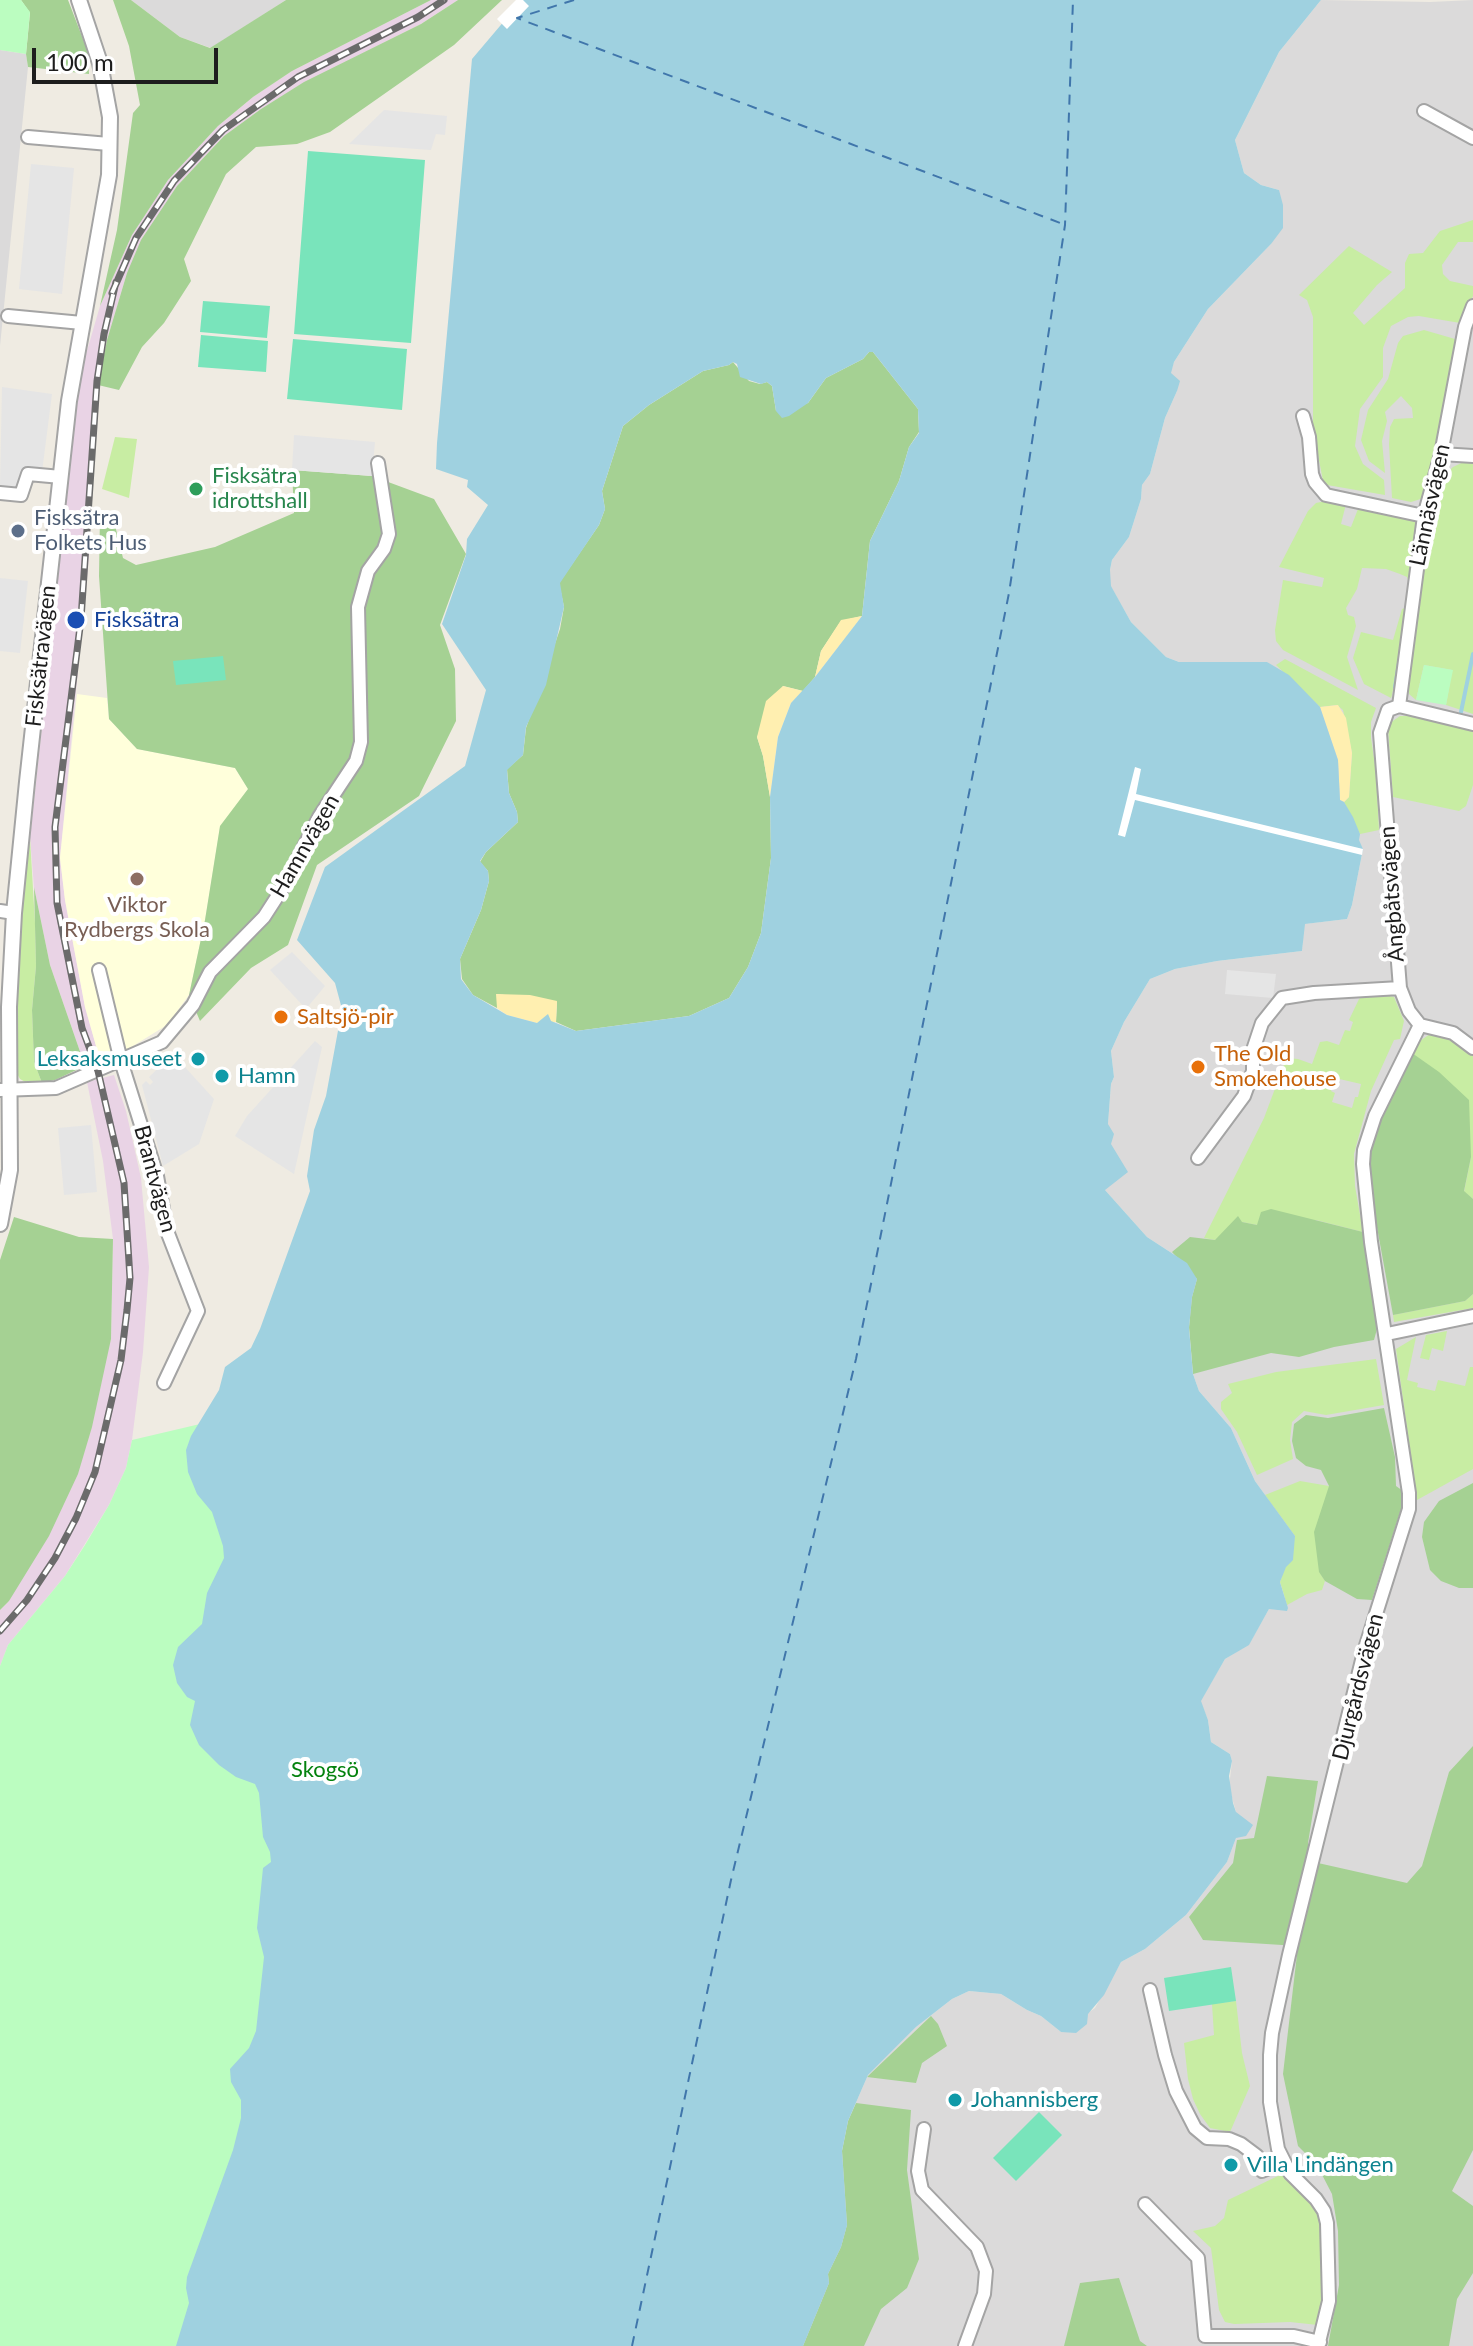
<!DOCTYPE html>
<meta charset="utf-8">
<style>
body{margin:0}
#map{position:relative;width:1473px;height:2346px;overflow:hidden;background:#efebe2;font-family:Lato,sans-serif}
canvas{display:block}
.scale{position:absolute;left:32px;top:48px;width:186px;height:36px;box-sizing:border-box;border:4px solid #1d1d1d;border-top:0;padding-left:10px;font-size:24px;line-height:28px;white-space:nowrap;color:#1d1d1d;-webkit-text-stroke:6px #fff;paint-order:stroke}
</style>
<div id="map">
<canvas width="1473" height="2346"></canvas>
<div class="scale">100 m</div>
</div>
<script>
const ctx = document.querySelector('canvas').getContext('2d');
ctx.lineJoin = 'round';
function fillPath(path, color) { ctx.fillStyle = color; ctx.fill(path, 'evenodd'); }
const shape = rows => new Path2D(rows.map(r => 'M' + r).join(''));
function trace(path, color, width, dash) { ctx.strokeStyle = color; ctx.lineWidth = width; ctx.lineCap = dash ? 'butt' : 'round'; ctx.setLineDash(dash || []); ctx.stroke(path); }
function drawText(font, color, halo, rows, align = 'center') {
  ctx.font = font + ' Lato,sans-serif'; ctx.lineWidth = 8; ctx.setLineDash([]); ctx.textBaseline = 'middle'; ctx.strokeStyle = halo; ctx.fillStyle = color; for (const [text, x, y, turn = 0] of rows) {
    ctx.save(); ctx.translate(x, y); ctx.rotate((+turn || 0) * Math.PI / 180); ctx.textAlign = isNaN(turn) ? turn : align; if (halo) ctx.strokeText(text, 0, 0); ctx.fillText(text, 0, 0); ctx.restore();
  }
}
const residential = shape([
 [131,0,286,0,211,48,180,37],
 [1321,0,1430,2,1473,0,1473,2346,803,2346,848,2121,868,2075,916,2027,952,1999,969,1991,1001,1994,1027,2010,1041,2016,1061,2032,1095,2008,1121,1962,1145,1949,1186,1915,1227,1862,1236,1838,1236,1812,1229,1787,1232,1761,1230,1754,1211,1742,1208,1720,1200,1701,1225,1659,1249,1644,1269,1609,1285,1598,1268,1499,1255,1481,1231,1428,1199,1391,1193,1374,1187,1263,1147,1237,1105,1190,1111,1144,1108,1124,1111,1084,1114,1077,1111,1051,1124,1022,1150,979,1175,969,1217,961,1302,951,1304,924,1347,919,1352,905,1363,849,1267,662,1179,662,1166,657,1131,622,1110,585,1110,570,1112,560,1129,537,1141,499,1142,485,1150,474,1165,418,1177,391,1170,373,1174,362,1208,309,1271,244,1279,190,1261,185,1244,173,1235,140,1279,52],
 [0,50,26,54,28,67,0,346]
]);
const industrial = shape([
 [431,0,458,0,421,24,304,83,261,109,224,136,177,186,127,273,107,340,98,385,89,556,60,858,65,900,85,1007,100,1060,85,1066,50,965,34,887,30,838,80,375,100,306,132,235,168,180,218,126,253,97,292,71],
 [114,1075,126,1111,141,1178,149,1267,143,1352,132,1440,126,1468,109,1505,65,1576,8,1645,0,1666,0,1610,9,1601,111,1339,113,1239,103,1161,87,1082]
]);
const education = shape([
 [77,694,107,698,109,719,137,749,235,768,248,789,220,827,205,920,189,995,167,1025,128,1049,100,1060,85,1007,65,900,60,858]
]);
const grass = shape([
 [1473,220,1473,242,1458,242,1442,265,1443,274,1450,281,1473,286,1473,296,1460,323,1419,316,1408,317,1391,326,1383,348,1383,377,1360,409,1355,446,1363,464,1384,480,1385,495,1327,485,1323,481,1313,429,1313,317,1307,300,1299,295,1349,246,1392,272,1377,285,1353,313,1364,325,1405,288,1405,263,1409,254,1423,253,1440,231],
 [1424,330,1455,339,1456,344,1441,439,1424,498,1411,502,1392,498,1389,444,1390,427,1394,419,1413,418,1412,408,1401,396,1385,412,1387,421,1382,441,1385,473,1369,461,1361,440,1368,410,1388,379,1398,343,1403,336],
 [115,437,137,439,129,498,102,489],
 [1470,459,1473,460,1473,714,1446,705,1452,670,1424,665,1416,700,1409,694,1408,674,1435,491,1438,481,1453,467],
 [1325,501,1346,504,1341,524,1351,527,1358,509,1366,508,1412,517,1418,523,1411,588,1407,577,1400,574,1386,569,1362,568,1357,589,1346,608,1348,615,1354,617,1356,626,1347,657,1358,690,1283,650,1276,641,1275,630,1283,580,1322,587,1324,578,1279,567,1308,511,1316,503],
 [1408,607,1392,695,1391,698,1364,684,1353,658,1361,632,1393,640,1402,609],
 [1285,659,1376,708,1371,722,1371,738,1376,772,1379,830,1360,834,1344,802,1349,797,1352,753,1343,710,1337,705,1320,707,1276,665],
 [1400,716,1415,716,1473,729,1473,785,1466,806,1459,811,1393,797,1388,728,1390,723],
 [30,838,35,923,36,966,32,1010,34,1062,42,1083,29,1084,20,1079,14,1068,21,919],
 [1385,995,1394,997,1404,1021,1400,1039,1394,1040,1371,1091,1354,1154,1355,1186,1363,1232,1316,1220,1257,1225,1242,1222,1215,1240,1204,1238,1264,1118,1285,1062,1288,1058,1298,1059,1312,1064,1320,1042,1327,1041,1339,1045,1345,1030,1350,1031,1353,1022,1349,1020,1359,999,1363,996],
 [1335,1078,1361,1084,1358,1097,1355,1097,1352,1108,1332,1102,1335,1093,1331,1091],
 [1430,1034,1452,1039,1473,1053,1473,1199,1464,1192,1471,1157,1412,1053,1417,1043],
 [1473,1294,1473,1308,1394,1322,1393,1315,1465,1301],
 [1447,1331,1443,1351,1432,1348,1429,1360,1420,1358,1426,1335],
 [1416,1337,1407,1380,1418,1383,1417,1387,1435,1391,1438,1380,1465,1386,1470,1367,1473,1367,1473,1469,1417,1500,1396,1349],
 [1376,1359,1384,1405,1326,1415,1304,1411,1292,1422,1290,1440,1293,1459,1257,1475,1237,1432,1221,1409,1221,1402,1232,1393,1228,1384,1276,1372],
 [1300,1481,1329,1486,1319,1571,1325,1581,1322,1590,1307,1594,1287,1605,1280,1582,1295,1536,1265,1495],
 [1236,2001,1242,2053,1250,2086,1230,2132,1210,2128,1200,2114,1193,2099,1188,2079,1184,2043,1214,2035,1212,2004],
 [1282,2174,1317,2208,1321,2220,1325,2301,1318,2325,1290,2322,1234,2324,1225,2322,1219,2310,1211,2248,1193,2231,1215,2226,1224,2218,1228,2200]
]);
const forest = shape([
 [21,0,68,0,88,52,89,74,28,67,26,54,30,13],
 [113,0,131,0,180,37,210,48,286,0,431,0,292,71,253,97,218,126,168,180,132,235,100,306,117,230,133,113,140,105,129,46],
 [458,0,502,0,454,45,330,132,297,144,256,147,226,174,184,259,191,281,164,323,142,347,119,390,98,385,107,340,127,273,141,240,177,186,224,136,261,109,304,82,421,24],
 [869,352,873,352,918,409,919,432,909,447,899,481,870,541,862,616,841,621,821,651,815,677,803,691,783,686,757,737,763,756,770,797,771,858,761,933,748,967,729,998,689,1016,576,1031,556,1022,557,1002,497,994,497,1008,473,995,462,979,460,959,481,910,489,881,488,871,480,862,486,852,518,822,517,812,509,793,507,769,523,755,526,728,560,629,564,607,559,583,599,525,605,509,602,491,623,426,649,405,703,371,729,365,733,362,749,381,760,384,767,382,772,386,776,411,808,403,826,378,863,359],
 [292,470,372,476,434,499,466,554,440,625,455,669,456,721,419,796,317,865,288,945,251,968,200,1021,189,995,205,920,220,826,248,789,235,768,137,749,109,719,99,576,100,516,113,517,123,558,136,565,215,547,294,513],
 [34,887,50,965,85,1066,55,1080,42,1083,34,1062,32,1010,36,966],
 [1412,1053,1439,1072,1469,1100,1471,1157,1464,1191,1473,1199,1473,1294,1465,1301,1393,1315,1368,1178,1368,1155,1372,1134],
 [1271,1209,1363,1232,1377,1329,1374,1340,1334,1347,1299,1357,1271,1353,1193,1374,1189,1327,1192,1297,1197,1279,1172,1252,1190,1237,1215,1240,1238,1216,1242,1222,1257,1225,1261,1212],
 [14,1217,79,1237,113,1239,111,1339,92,1427,78,1474,49,1536,9,1601,0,1610,0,1260],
 [1384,1408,1395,1457,1396,1486,1403,1491,1402,1506,1372,1600,1357,1599,1325,1581,1319,1572,1314,1532,1329,1486,1321,1470,1306,1466,1296,1458,1292,1441,1294,1424,1306,1415,1328,1418],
 [1473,1483,1473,1588,1459,1588,1441,1581,1430,1570,1422,1537,1424,1522,1439,1501],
 [1473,1746,1473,2150,1452,2191,1473,2206,1473,2273,1457,2299,1449,2346,1328,2346,1339,2285,1338,2231,1332,2194,1317,2165,1298,2146,1283,2074,1298,1946,1203,1940,1189,1917,1233,1863,1237,1840,1254,1838,1267,1776,1318,1781,1308,1843,1318,1863,1407,1883,1422,1866,1449,1772],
 [931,2016,938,2024,947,2046,922,2063,916,2083,867,2077],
 [856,2103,911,2110,907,2170,919,2259,907,2288,881,2309,864,2346,803,2346,829,2283,828,2274,841,2247,847,2225,842,2151,848,2121],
 [1119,2278,1140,2341,1147,2346,1064,2346,1080,2283]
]);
const sand = shape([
 [862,616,850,632,815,677,821,651,841,620],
 [783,686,803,691,791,703,778,737,770,797,763,756,757,737,766,701],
 [1338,705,1346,718,1352,753,1349,797,1344,802,1340,800,1338,760,1320,707],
 [496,994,530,995,557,1001,556,1022,537,1023,507,1015,497,1008]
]);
const park = shape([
 [0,0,21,0,30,12,26,54,0,50],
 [1424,665,1453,670,1446,705,1416,700],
 [485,1357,551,2346,0,2346,0,1666,8,1645,65,1576,85,1545,109,1505,126,1468,132,1440]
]);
const pitch = shape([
 [308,151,425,160,411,343,294,334],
 [203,301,270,306,267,338,200,332],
 [201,335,268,341,266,372,198,367],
 [293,339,407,349,402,410,287,399],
 [223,656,226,680,176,685,173,661],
 [1231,1967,1236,2001,1169,2011,1164,1978],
 [1039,2112,1062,2135,1016,2181,993,2158]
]);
const parking = shape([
 [384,110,447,116,445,135,436,134,431,150,349,144],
 [31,164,74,168,62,294,19,289],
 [2,387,52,394,42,472,22,470,19,489,0,486],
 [294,435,375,442,372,476,292,470],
 [0,578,28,581,20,653,0,651],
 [292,952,325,986,306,1009,270,970],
 [1227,970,1276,974,1273,998,1225,994],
 [315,1041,322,1047,294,1174,235,1136,247,1116],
 [173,1054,214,1099,199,1144,163,1166,142,1085,146,1081,150,1085,153,1082,149,1077],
 [91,1125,97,1192,64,1195,58,1128]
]);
const water = shape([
 [522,0,1321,0,1279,52,1235,140,1244,173,1261,185,1279,190,1283,205,1283,228,1271,244,1208,309,1174,362,1171,373,1180,381,1177,391,1165,418,1150,474,1142,485,1141,499,1129,537,1112,560,1110,570,1111,586,1131,622,1166,657,1179,662,1267,662,1289,675,1320,707,1338,760,1340,800,1344,802,1353,817,1360,834,1359,840,1363,849,1352,905,1347,919,1305,924,1302,951,1217,961,1175,969,1150,979,1124,1022,1111,1051,1114,1077,1111,1084,1108,1124,1114,1134,1111,1144,1128,1172,1105,1190,1147,1237,1187,1263,1197,1279,1192,1297,1189,1328,1193,1374,1199,1391,1231,1428,1255,1481,1295,1536,1293,1560,1286,1567,1280,1582,1288,1608,1287,1611,1269,1609,1249,1645,1225,1659,1201,1701,1208,1720,1211,1742,1230,1754,1232,1761,1229,1776,1233,1803,1236,1812,1253,1825,1246,1836,1236,1838,1227,1862,1186,1915,1145,1949,1121,1962,1104,1995,1088,2014,1087,2024,1076,2033,1061,2032,1041,2016,1027,2010,1001,1994,969,1991,952,1999,916,2027,868,2075,848,2121,842,2151,847,2225,841,2247,828,2274,829,2283,803,2346,176,2346,189,2303,186,2288,187,2277,233,2150,241,2118,241,2100,231,2082,230,2069,249,2048,256,2031,264,1957,257,1928,263,1868,271,1862,270,1852,263,1837,259,1793,255,1784,236,1777,219,1765,199,1745,190,1725,195,1701,187,1697,177,1683,173,1665,178,1647,202,1624,207,1593,224,1558,223,1546,212,1512,197,1494,188,1472,186,1450,191,1436,219,1390,225,1367,251,1348,260,1329,310,1191,307,1176,314,1130,326,1096,342,1009,335,983,297,940,325,867,465,766,486,690,442,624,466,555,467,539,488,505,467,487,468,480,436,469,437,443,472,59],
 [869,352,873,352,918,409,919,433,909,447,899,481,870,541,862,616,815,677,791,703,778,737,770,797,771,858,761,933,748,967,729,998,689,1016,576,1031,551,1021,548,1014,537,1023,507,1015,473,995,461,979,460,959,481,910,489,881,488,871,480,861,486,852,518,822,517,812,509,793,507,770,523,755,526,727,546,685,564,607,560,583,599,525,605,509,602,491,623,426,649,405,703,371,729,365,733,362,737,364,740,377,761,384,767,382,772,386,776,411,782,418,789,416,808,403,826,378,863,359]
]);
const pier = shape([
 [516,0,523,0,529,6,507,29,497,19],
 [1135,767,1141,769,1136,794,1363,849,1362,855,1135,800,1125,837,1118,835]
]);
const stream = shape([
 [1395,687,1400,657],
 [1461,712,1473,654]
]);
const ferry = shape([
 [574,0,517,18,1063,224],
 [632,2346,731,1880,856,1359,1009,593,1065,225,1073,0]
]);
const minor = shape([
 [1424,111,1473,138],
 [28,137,109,144],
 [8,316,82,323],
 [1303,416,1309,437,1312,474,1315,482,1326,495,1424,516],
 [1441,454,1473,456],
 [0,493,21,495,28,474,61,477],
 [1399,706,1424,516,1441,454,1465,327,1473,306],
 [1399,706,1388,710,1380,733,1400,988,1409,1011,1420,1025,1453,1033,1473,1048],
 [1399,706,1473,724],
 [0,911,14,913],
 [99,970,121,1061,157,1176,167,1231,198,1311,164,1383],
 [0,1090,56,1088,162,1042,193,1005,210,972,264,917,284,886,319,817,356,761,361,742,358,607,368,571,384,549,389,534,378,463],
 [1198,1158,1244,1096,1253,1071,1253,1050,1262,1023,1282,998,1314,993,1400,988],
 [1387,1334,1473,1316],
 [1150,1990,1165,2055,1176,2091,1195,2128,1207,2138,1229,2139,1241,2144,1257,2156,1262,2171,1283,2162],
 [924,2129,918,2171,922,2190,977,2247,986,2271,984,2294,965,2346],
 [1145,2204,1198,2258,1205,2336,1294,2336,1320,2342],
 [1318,2346,1329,2301,1327,2223,1324,2211,1316,2199,1290,2173,1278,2149,1270,2102,1270,2055,1272,2033,1289,1955,1364,1652,1409,1509,1409,1493,1371,1242,1363,1164,1364,1150,1375,1116,1420,1025]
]);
const tertiary = shape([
 [0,1224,10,1170,9,1007,14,913,27,782,69,401,109,175,110,117,100,63,79,0]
]);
const rail = shape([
 [112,293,136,238,174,181,223,130,298,77,418,17,444,0],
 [0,1631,27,1600,55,1558,76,1518,95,1472,121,1360,127,1310,130,1278,124,1183,98,1071,82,1028,57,903,55,827,81,619,97,381,104,334,116,282]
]);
const markers = [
 [196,489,8,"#2e9e5b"],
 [18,531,8,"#5c6f8a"],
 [76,620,10,"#1a4fb4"],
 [137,879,8,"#8d6e63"],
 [281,1017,8,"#e8710a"],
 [198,1059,8,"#0f9aa8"],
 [1198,1067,8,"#e8710a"],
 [222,1076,8,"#0f9aa8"],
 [955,2100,8,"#0f9aa8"],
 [1231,2165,8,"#0f9aa8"]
];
const leisureNames = [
 ["Fisksätra",212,476],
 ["idrottshall",212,501]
];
const streetNames = [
 ["Lännäsvägen",1430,505,-78],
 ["Fisksätravägen",41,656,-84],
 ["Hamnvägen",305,846,-60],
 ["Ångbåtsvägen",1392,894,-94],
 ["Brantvägen",155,1179,75],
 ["Djurgårdsvägen",1358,1687,-76]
];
const serviceNames = [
 ["Fisksätra",34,518],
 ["Folkets Hus",34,543]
];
const transitNames = [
 ["Fisksätra",94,620]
];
const educationNames = [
 ["Viktor",137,905],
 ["Rydbergs Skola",137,930]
];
const foodNames = [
 ["Saltsjö-pir",297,1017],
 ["The Old",1214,1054],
 ["Smokehouse",1214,1079]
];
const cultureNames = [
 ["Leksaksmuseet",182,1059,"right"],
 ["Hamn",238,1076],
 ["Johannisberg",971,2100],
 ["Villa Lindängen",1247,2165]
];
const parkNames = [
 ["Skogsö",325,1770]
];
fillPath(residential, '#dbdada');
fillPath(industrial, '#e9d3e5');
fillPath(education, '#ffffdb');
fillPath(grass, '#c8eda3');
fillPath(forest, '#a5d193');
fillPath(sand, '#ffefb0');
fillPath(park, '#bbfdc0');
fillPath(pitch, '#79e4bb');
fillPath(parking, '#e5e5e5');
fillPath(water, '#9fd1e0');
fillPath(pier, '#fff');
trace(stream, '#9fd1e0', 4);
trace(ferry, '#4076ab', 2, [10, 8]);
trace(minor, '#a4a4a4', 16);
trace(tertiary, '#a4a4a4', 18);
trace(minor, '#fff', 12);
trace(tertiary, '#fff', 14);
trace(rail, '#6b6b6b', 7);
trace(rail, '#fff', 4, [12]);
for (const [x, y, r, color] of markers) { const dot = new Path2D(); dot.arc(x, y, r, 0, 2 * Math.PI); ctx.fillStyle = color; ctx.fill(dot); trace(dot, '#fff', 3); }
drawText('22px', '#27864d', '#fff', leisureNames, 'left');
drawText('22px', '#1d1d1d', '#fff', streetNames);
drawText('22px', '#4e5e75', '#fff', serviceNames, 'left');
drawText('22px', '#164399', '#fff', transitNames, 'left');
drawText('22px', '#785e54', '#fff', educationNames);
drawText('22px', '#c56008', '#fff', foodNames, 'left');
drawText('22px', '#0d838f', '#fff', cultureNames, 'left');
drawText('22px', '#04820e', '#fff', parkNames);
</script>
